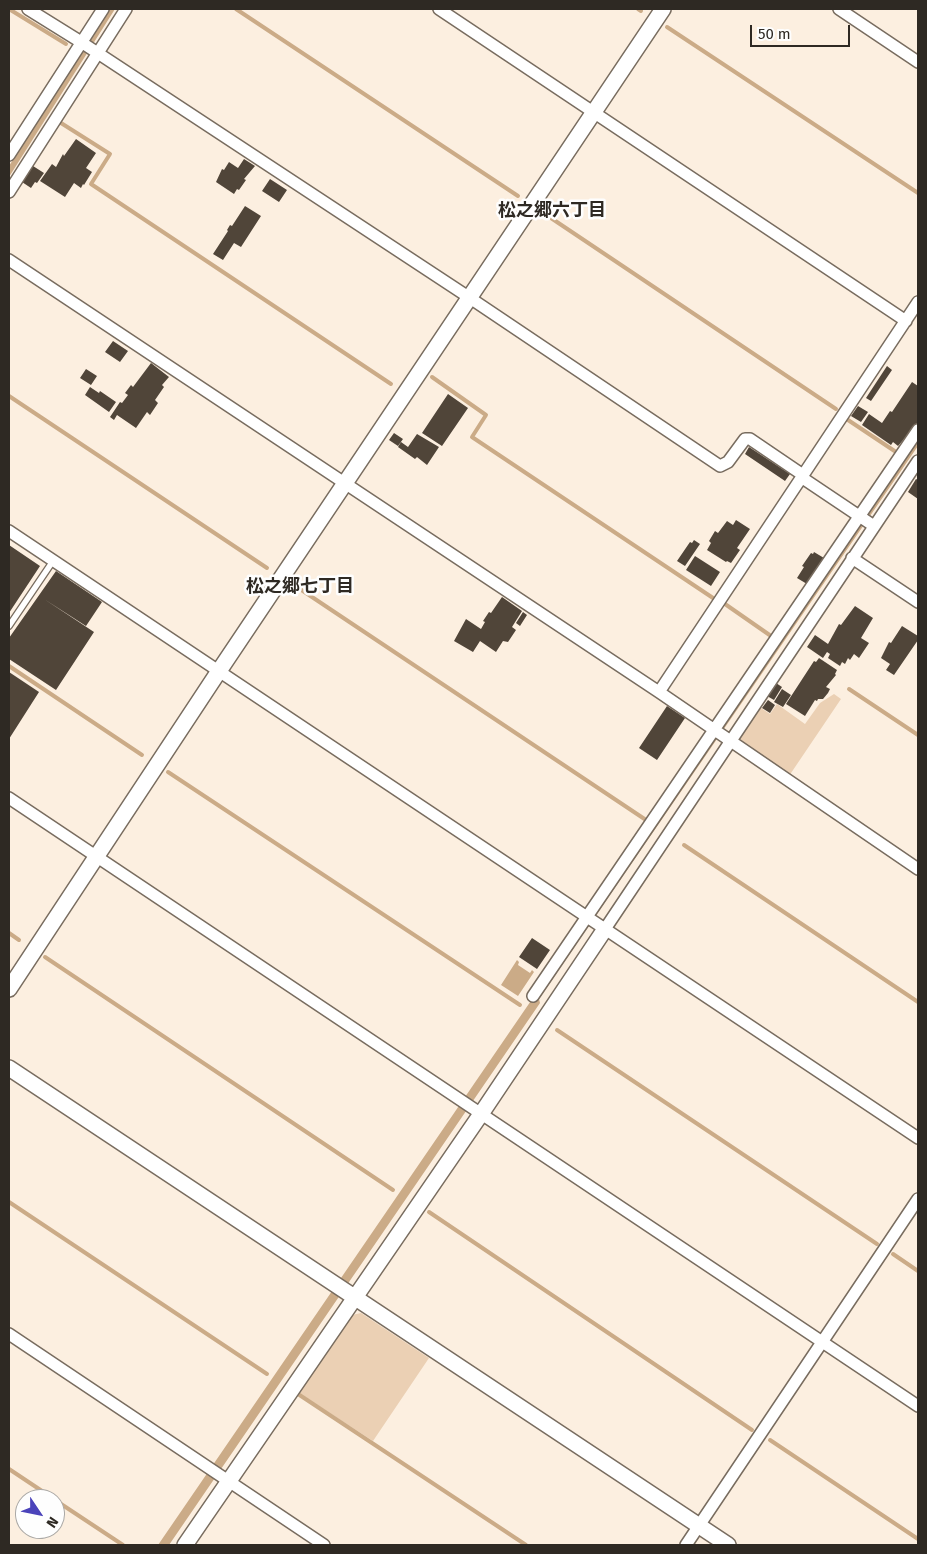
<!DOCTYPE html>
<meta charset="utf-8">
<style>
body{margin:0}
#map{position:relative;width:927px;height:1554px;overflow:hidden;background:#fcefe0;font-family:"Fira Sans",sans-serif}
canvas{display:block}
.frame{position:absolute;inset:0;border:10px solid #2e2923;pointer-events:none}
.north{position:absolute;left:15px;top:1489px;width:50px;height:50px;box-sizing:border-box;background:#fefefe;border:1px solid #aba9a6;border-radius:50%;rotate:124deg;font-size:14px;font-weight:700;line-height:20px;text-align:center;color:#2e2923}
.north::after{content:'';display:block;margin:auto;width:18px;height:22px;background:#4b43ba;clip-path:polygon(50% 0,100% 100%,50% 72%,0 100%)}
.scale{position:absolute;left:750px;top:25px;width:100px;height:22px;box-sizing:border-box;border:2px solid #2e2923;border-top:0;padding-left:6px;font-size:15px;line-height:18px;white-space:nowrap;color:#2e2923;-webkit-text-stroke:4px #fefefe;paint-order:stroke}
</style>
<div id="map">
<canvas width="927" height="1554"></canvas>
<div class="frame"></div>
<div class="north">N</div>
<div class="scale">50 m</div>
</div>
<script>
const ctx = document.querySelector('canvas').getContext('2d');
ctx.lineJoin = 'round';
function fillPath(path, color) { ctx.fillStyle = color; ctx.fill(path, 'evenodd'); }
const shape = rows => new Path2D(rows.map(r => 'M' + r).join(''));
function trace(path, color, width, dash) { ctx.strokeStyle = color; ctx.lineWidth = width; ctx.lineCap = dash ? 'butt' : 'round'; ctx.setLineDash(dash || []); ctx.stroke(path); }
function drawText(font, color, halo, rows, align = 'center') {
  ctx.font = font + ' "Fira Sans","Noto Sans JP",sans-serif'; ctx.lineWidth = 5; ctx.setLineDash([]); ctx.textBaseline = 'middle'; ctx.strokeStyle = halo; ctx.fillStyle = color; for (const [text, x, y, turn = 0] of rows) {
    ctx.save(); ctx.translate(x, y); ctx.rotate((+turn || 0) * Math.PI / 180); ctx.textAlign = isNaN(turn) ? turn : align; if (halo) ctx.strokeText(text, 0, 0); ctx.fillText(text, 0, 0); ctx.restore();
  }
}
const green = shape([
 [834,694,841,699,789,776,742,744,740,738,761,708,770,714,777,704,805,724,820,703],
 [361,1313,429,1358,373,1441,299,1393,352,1315]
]);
const water = shape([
 [109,9,115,9,9,177,9,166],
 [918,436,918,446,588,927,539,999,540,1003,169,1545,158,1545],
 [517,960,519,962,518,965,530,973,532,970,534,972,518,996,501,985]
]);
const stream = shape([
 [9,9,66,44],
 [236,9,518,196],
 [638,9,641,11],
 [667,27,918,193],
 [61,123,110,154,91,184,391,384],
 [542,212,836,409],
 [432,377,486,415,472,437,713,598],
 [9,396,267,568],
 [848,420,896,452],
 [294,585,646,820],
 [725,604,771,636],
 [9,666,142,755],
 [849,689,918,735],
 [168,772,520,1005],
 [684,845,918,1002],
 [9,933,19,940],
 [45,957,393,1190],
 [557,1030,877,1244],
 [9,1202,267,1374],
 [429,1212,752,1430],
 [893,1254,918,1271],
 [298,1394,526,1545],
 [770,1440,918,1539],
 [9,1469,54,1499],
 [55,1500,123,1545]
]);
const building = shape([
 [76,139,96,153,86,168,92,172,84,185,83,184,81,188,74,183,65,197,40,181,52,164,56,167,63,154,64,156],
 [244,159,255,166,244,179,246,180,239,190,237,189,234,194,216,182,222,169,224,170,229,162,238,168],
 [33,166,44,173,37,183,35,182,31,188,22,182],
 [270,179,287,190,279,202,262,191],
 [245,206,261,216,241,247,234,243,223,260,213,254,228,231,227,230,230,225,232,226],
 [113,341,128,351,120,362,105,352],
 [151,363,169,377,162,385,164,387,155,400,158,403,150,415,147,412,136,428,117,415,114,420,110,417,120,402,122,403,128,395,125,393,131,385,133,387],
 [887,366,892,370,871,401,866,398],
 [86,369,97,376,91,385,80,378],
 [912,382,918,386,918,423,898,446,893,442,891,445,862,425,869,414,882,423,890,411,892,412],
 [90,387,99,393,100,391,116,402,109,412,85,395],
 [448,394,468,408,442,446,422,433],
 [858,406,868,412,861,422,851,416],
 [394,433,403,439,398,446,389,440],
 [417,434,439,447,427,465,417,457,415,459,398,447,401,442,408,447],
 [749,447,790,474,785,481,745,454],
 [916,479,918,480,918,499,908,492],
 [736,520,750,529,737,548,740,550,731,563,727,561,726,562,707,550,711,543,709,541,715,531,718,533,727,521,733,525],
 [694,540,700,544,685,566,677,561,690,542,692,543],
 [9,545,40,566,9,613],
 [814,552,824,558,807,584,797,578,804,567,802,566,811,553,813,554],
 [695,556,720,572,711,586,686,570],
 [56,571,102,602,86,626,44,599,94,632,56,690,9,659,9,638],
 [502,597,522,611,512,627,516,630,508,642,503,641,496,652,480,641,473,652,454,641,466,619,481,629,485,622,483,621,489,612,491,613],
 [855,606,873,618,861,638,869,643,859,658,854,654,850,660,848,658,845,664,842,662,840,666,828,658,830,654,827,652,823,658,807,647,815,635,828,644,839,624,841,625],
 [523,612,527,615,520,626,516,623],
 [902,626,918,636,918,640,894,675,886,670,890,664,881,658,889,642,891,643],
 [819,658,837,670,835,674,836,675,826,687,830,689,828,693,823,699,818,699,817,701,815,700,805,716,786,704,814,661,816,662],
 [9,672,39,692,9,739],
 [776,683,782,687,774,700,767,696],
 [782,689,791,695,783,707,774,702],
 [768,700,775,705,770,713,762,708],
 [667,706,685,718,657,760,639,748],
 [532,938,550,950,537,969,519,957]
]);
const service = shape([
 [9,626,53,561]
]);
const minor = shape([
 [28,9,81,42,470,298,720,466,728,462,745,439,750,439,803,475],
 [439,9,906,321],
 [839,9,918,62],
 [9,155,103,9],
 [9,192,126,9],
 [9,260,659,692,918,869],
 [801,477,874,526],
 [9,531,918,1138],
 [852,558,918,602],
 [659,692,918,302],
 [9,798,918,1406],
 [605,929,918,461],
 [533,996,918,430],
 [9,1334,324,1545],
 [686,1545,918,1199]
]);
const tertiary = shape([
 [9,989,219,671,663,9],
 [9,1068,728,1545],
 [185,1545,481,1114,605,929]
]);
const neighbourhoodNames = [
 ["松之郷六丁目",552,211],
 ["松之郷七丁目",300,587]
];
fillPath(green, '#ebd0b4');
fillPath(water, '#cbab87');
trace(stream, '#cbab87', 4);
fillPath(building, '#504539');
trace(service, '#786c5f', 8);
trace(minor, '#786c5f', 14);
trace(tertiary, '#786c5f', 18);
trace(service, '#fff', 5.5);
trace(minor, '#fff', 11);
trace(tertiary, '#fff', 15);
drawText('bold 18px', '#2e2923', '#fefefe', neighbourhoodNames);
</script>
